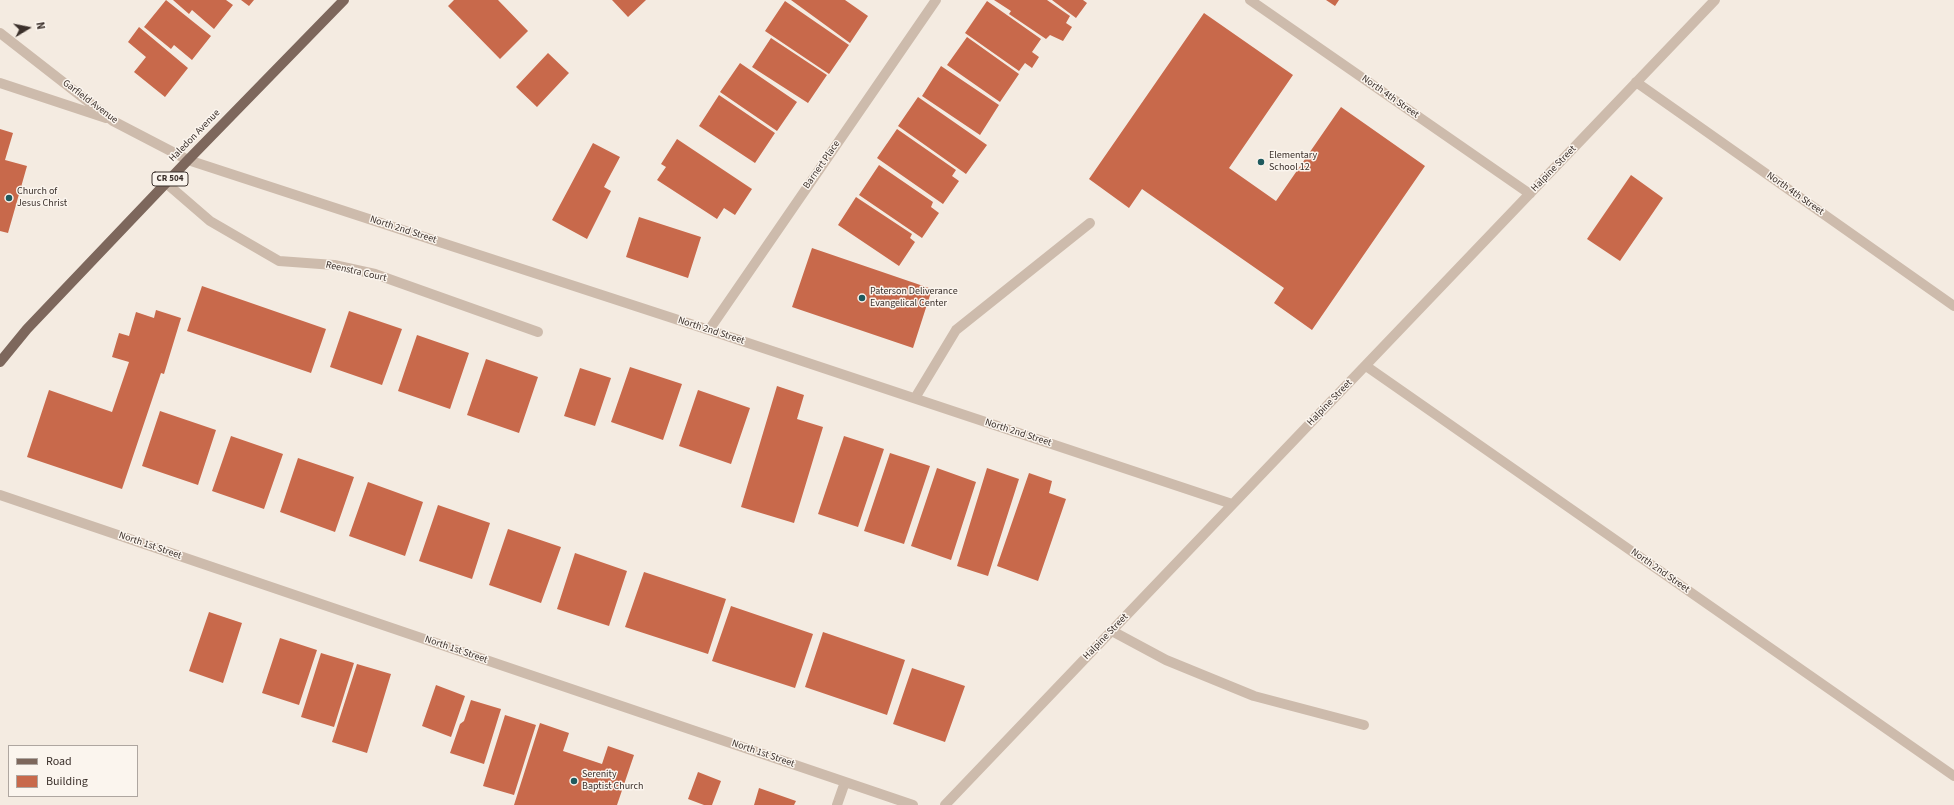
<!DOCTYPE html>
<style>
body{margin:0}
#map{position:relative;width:1954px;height:805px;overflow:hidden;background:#f4ebe1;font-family:"Source Sans 3",sans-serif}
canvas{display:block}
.legend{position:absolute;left:8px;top:745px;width:130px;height:52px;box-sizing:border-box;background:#fbf5ee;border:1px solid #aea6a0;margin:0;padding:5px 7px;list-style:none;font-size:12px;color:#3b302b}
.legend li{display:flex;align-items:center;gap:8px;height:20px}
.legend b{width:20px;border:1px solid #aea6a0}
.north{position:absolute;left:8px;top:8px;width:40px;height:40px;-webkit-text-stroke:3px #fbf5ee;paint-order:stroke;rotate:80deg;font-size:11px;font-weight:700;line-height:16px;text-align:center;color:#3b302b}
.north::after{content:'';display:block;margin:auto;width:14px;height:18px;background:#3b302b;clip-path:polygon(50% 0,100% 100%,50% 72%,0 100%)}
</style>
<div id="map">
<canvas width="1954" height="805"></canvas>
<ul class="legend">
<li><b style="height:5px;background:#7d675c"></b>Road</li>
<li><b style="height:11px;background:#c8694b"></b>Building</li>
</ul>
<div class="north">N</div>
</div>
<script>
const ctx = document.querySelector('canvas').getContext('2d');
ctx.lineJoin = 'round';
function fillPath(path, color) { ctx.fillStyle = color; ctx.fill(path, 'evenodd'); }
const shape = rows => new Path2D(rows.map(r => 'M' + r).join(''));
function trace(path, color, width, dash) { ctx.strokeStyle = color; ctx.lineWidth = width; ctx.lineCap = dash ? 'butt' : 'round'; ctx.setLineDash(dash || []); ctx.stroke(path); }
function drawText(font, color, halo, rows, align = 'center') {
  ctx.font = font + ' "Source Sans 3",sans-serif'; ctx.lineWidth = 3; ctx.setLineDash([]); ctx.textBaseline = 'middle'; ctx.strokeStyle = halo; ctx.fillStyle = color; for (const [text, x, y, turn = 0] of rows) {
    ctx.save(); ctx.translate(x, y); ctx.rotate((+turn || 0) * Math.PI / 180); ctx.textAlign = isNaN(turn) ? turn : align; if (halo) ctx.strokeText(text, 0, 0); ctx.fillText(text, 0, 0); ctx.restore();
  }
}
const building = shape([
 [166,0,211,36,192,60,174,45,171,49,144,27],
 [173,0,226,0,233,5,214,29,192,10,189,14],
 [241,0,254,0,249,6],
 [454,0,498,0,528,31,500,59,448,6],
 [612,0,646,0,628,17],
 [791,0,845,0,868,16,850,43],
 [994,0,1047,0,1070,16,1066,23,1072,27,1063,41,1050,35,1046,39,1009,14,1011,11],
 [1052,0,1083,0,1087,3,1076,18],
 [1326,0,1339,0,1335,6],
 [785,1,849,45,829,74,765,31],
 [987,1,1041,39,1032,52,1039,57,1032,68,1025,63,1019,71,965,33],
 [1204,13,1293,75,1229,168,1276,201,1341,107,1425,166,1312,330,1274,303,1284,288,1142,189,1129,208,1089,179],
 [139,27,188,68,165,97,134,72,146,57,128,42],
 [967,37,1019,74,1000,102,947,65],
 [771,38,827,75,808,103,752,67],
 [548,53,569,73,537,107,516,87],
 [740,63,797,102,777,131,720,92],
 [941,66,999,105,980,135,922,96],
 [719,95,775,133,755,163,699,126],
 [918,97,987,145,966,174,898,126],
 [0,129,13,133,5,160,27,166,8,233,0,231],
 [897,129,956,170,952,176,959,181,943,204,877,158],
 [677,139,752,189,735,215,724,208,717,219,657,180,666,167,661,164],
 [593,143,620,157,604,187,611,191,587,239,552,220],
 [879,165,933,202,931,207,939,213,922,238,859,195],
 [1631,175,1663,198,1620,261,1587,239],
 [856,197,912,234,910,238,915,242,899,266,838,225],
 [639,217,701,237,688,278,626,257],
 [812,248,932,289,913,348,792,307],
 [202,286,326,329,311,373,187,331],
 [156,310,181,318,164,374,161,373,122,489,27,457,49,390,112,412,129,362,112,357,119,333,129,336,136,312,154,318],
 [349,311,402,329,382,385,330,367],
 [417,335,469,353,450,409,398,391],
 [486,359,538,377,519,433,467,415],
 [630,367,682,384,663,440,611,422],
 [580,368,611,378,595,426,564,416],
 [777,386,804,395,797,419,823,427,794,523,741,507],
 [698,390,750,408,731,464,679,446],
 [160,411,216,430,198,485,142,466],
 [231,436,283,454,264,509,212,491],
 [844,436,884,449,858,527,818,514],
 [890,453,930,466,904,544,864,531],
 [298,458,354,477,335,532,280,512],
 [937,468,976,482,951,560,911,546],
 [987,468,1019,479,988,576,957,566],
 [1029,473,1052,481,1049,493,1066,499,1038,581,997,566],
 [368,482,423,502,405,556,349,536],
 [438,505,490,523,472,579,419,561],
 [508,529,561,547,541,603,489,585],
 [575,553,627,571,609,626,557,609],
 [644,572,726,599,708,654,625,627],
 [731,606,813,634,795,688,712,661],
 [209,612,242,623,223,683,189,671],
 [823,632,905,660,887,715,805,687],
 [280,638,317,650,299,705,262,693],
 [321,653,354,663,334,727,301,717],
 [357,664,391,674,367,753,332,742],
 [912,668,965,686,945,742,893,724],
 [436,685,465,696,451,737,422,726],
 [471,700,501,709,484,764,450,753,460,724,464,721],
 [505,715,536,725,514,795,483,786],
 [540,723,569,733,563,751,602,764,608,746,634,755,617,805,514,805],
 [698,772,721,781,712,805,704,805,688,799],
 [759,788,796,801,794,805,754,805]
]);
const service = shape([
 [166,183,210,221,279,261,334,265,375,274,538,332],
 [915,398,956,330,1090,223],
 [1112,631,1166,660,1254,696,1364,725]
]);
const minor = shape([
 [1250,0,1530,194],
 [0,33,113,121,188,160,709,330,1232,504],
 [1636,82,1954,306],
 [0,83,106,118],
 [709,330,936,0],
 [1366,366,1954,776],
 [0,495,913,805],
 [837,805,845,782],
 [945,805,1715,0]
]);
const primary = shape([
 [0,362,27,329,188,160,344,0]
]);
const markers = [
 [1261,162,4,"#1f5a5e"],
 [9,198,4,"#1f5a5e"],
 [862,298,4,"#1f5a5e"],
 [574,781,4,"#1f5a5e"]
];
const shields = [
 [170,179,36]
];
const shieldNames = [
 ["CR 504",170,179]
];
const streetNames = [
 ["North 4th Street",1390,97,35],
 ["Garfield Avenue",90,102,37],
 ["Haledon Avenue",195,136,-46],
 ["Barnert Place",822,165,-55],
 ["Halpine Street",1554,169,-46],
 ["North 4th Street",1795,194,35],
 ["North 2nd Street",403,230,18],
 ["Reenstra Court",356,272,13],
 ["North 2nd Street",711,331,18],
 ["Halpine Street",1330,403,-46],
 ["North 2nd Street",1018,433,18],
 ["North 1st Street",150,546,19],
 ["North 2nd Street",1660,571,35],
 ["Halpine Street",1106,637,-46],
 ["North 1st Street",456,650,19],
 ["North 1st Street",763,754,19]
];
const poiNames = [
 ["Elementary",1269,156],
 ["School 12",1269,168],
 ["Church of",17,192],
 ["Jesus Christ",17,204],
 ["Paterson Deliverance",870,292],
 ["Evangelical Center",870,304],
 ["Serenity",582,775],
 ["Baptist Church",582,787]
];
fillPath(building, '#c8694b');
trace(service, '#cdbbac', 10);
trace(minor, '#cdbbac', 10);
trace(primary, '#7d675c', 10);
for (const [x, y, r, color] of markers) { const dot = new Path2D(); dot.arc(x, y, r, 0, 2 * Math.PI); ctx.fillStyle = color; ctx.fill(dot); trace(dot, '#fbf5ee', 1.5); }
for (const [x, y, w] of shields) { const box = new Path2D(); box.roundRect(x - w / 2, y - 7, w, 14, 3); ctx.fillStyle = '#fbf5ee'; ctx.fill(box); trace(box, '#3b302b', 1); }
drawText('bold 9px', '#3b302b', null, shieldNames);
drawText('10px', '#3b302b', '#fbf5ee', streetNames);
drawText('10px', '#3b302b', '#fbf5ee', poiNames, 'left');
</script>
